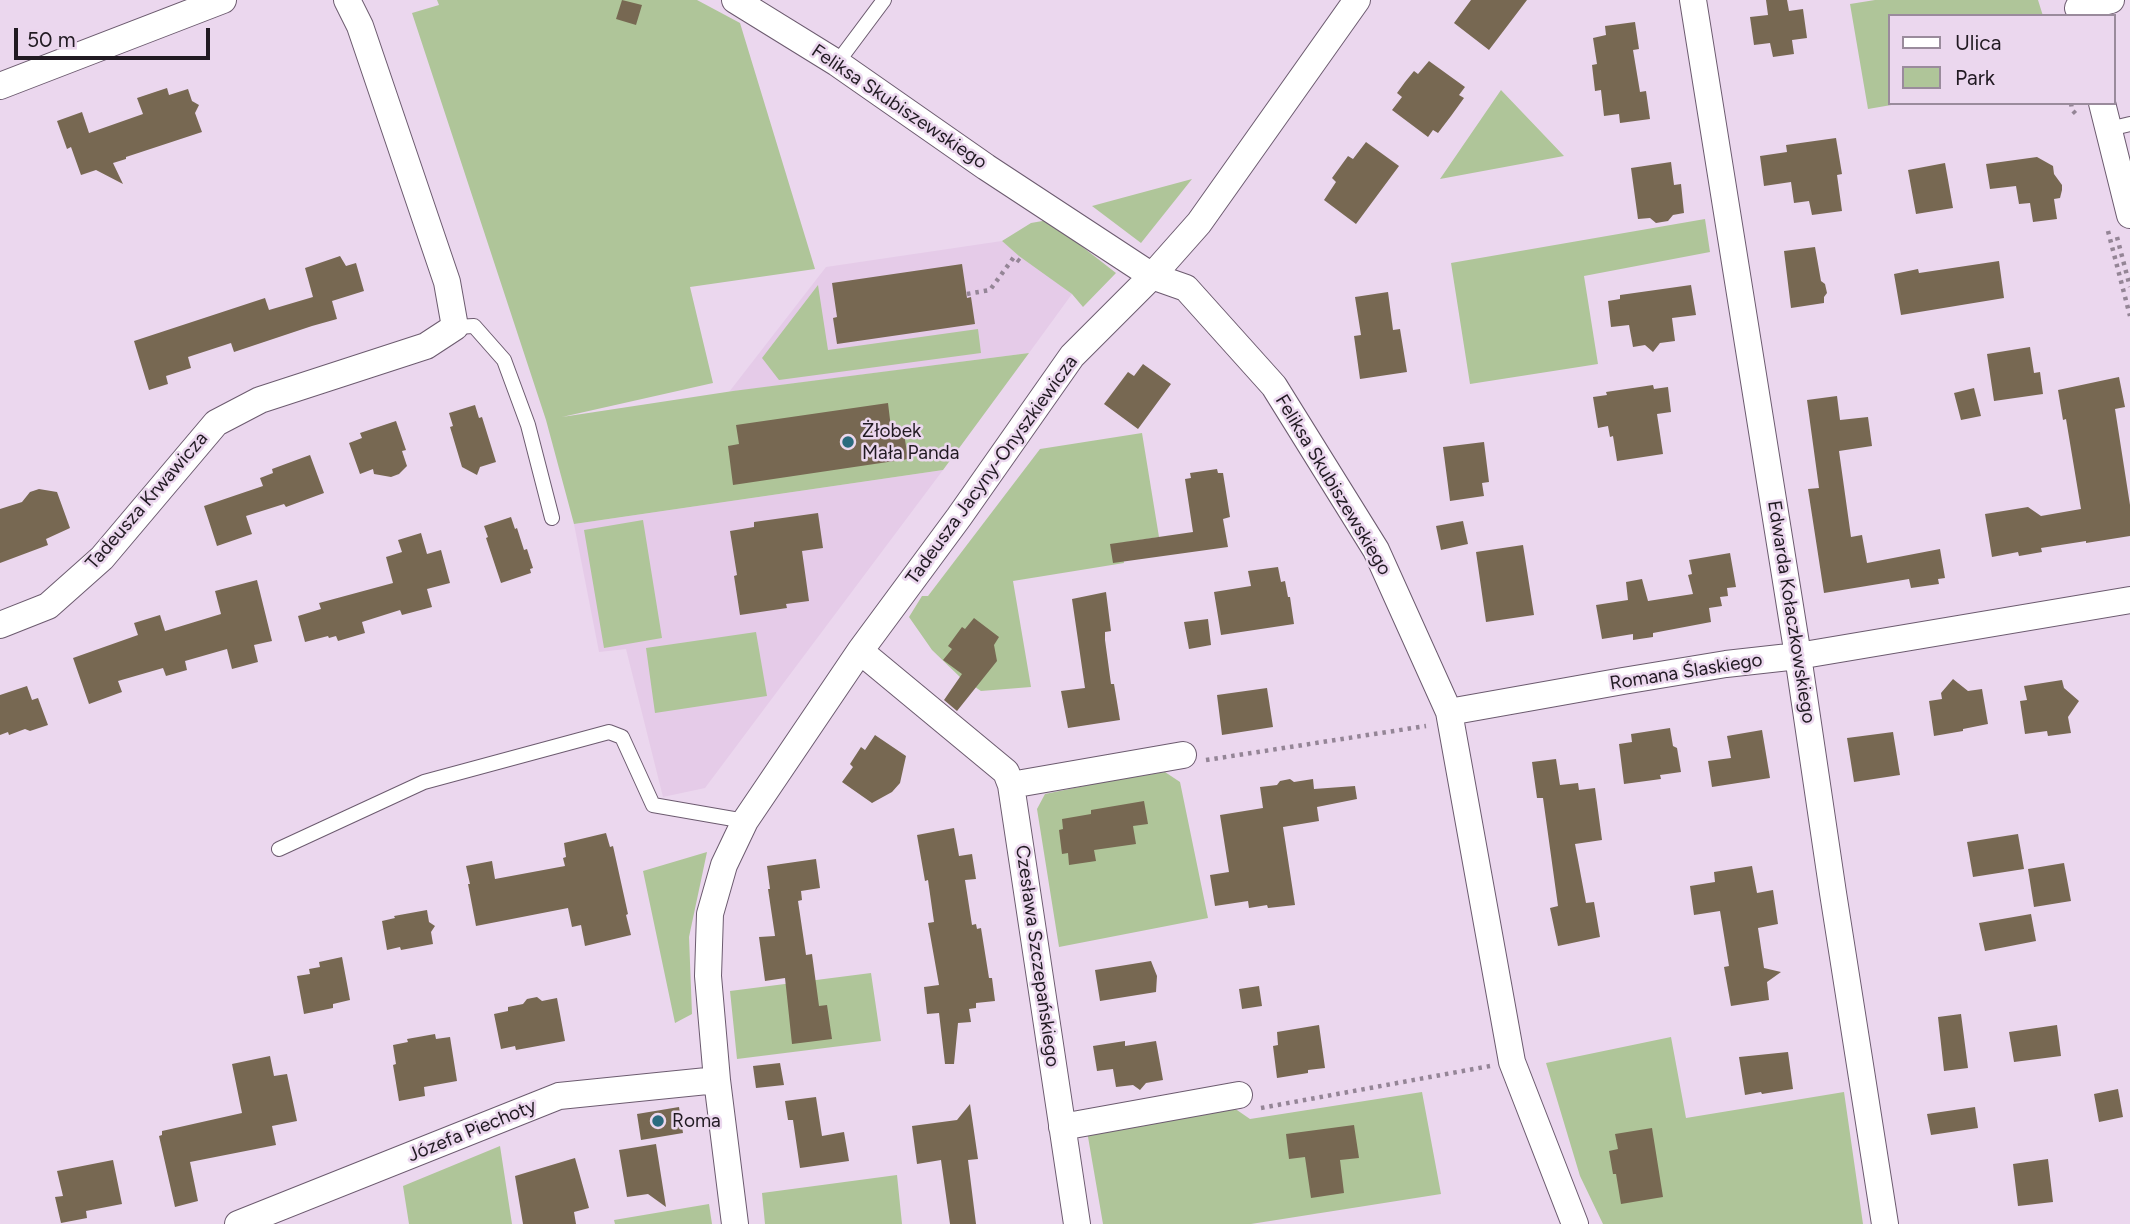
<!DOCTYPE html>
<meta charset="utf-8">
<style>
body{margin:0}
#map{position:relative;width:2130px;height:1224px;overflow:hidden;background:#ebd7ee;font-family:Figtree,sans-serif}
canvas{display:block}
.legend{position:absolute;left:1888px;top:14px;width:228px;height:91px;box-sizing:border-box;background:#ebd7ee;border:2px solid #9a8b9c;margin:0;padding:9px 12px;list-style:none;font-size:21px;color:#211a22}
.legend li{display:flex;align-items:center;gap:14px;height:35px}
.legend b{width:35px;border:2px solid #9a8b9c}
.scale{position:absolute;left:14px;top:28px;width:196px;height:32px;box-sizing:border-box;border:4px solid #211a22;border-top:0;padding-left:9px;font-size:21px;line-height:24px;white-space:nowrap;color:#211a22;-webkit-text-stroke:5px #ebd7ee;paint-order:stroke}
</style>
<div id="map">
<canvas width="2130" height="1224"></canvas>
<ul class="legend">
<li><b style="height:9px;background:#fff"></b>Ulica</li>
<li><b style="height:19px;background:#afc599"></b>Park</li>
</ul>
<div class="scale">50 m</div>
</div>
<script>
const ctx = document.querySelector('canvas').getContext('2d');
ctx.lineJoin = 'round';
function fillPath(path, color) { ctx.fillStyle = color; ctx.fill(path, 'evenodd'); }
const shape = rows => new Path2D(rows.map(r => 'M' + r).join(''));
function trace(path, color, width, dash) { ctx.strokeStyle = color; ctx.lineWidth = width; ctx.lineCap = dash ? 'butt' : 'round'; ctx.setLineDash(dash || []); ctx.stroke(path); }
function drawText(font, color, halo, rows, align = 'center') {
  ctx.font = font + ' Figtree,sans-serif'; ctx.lineWidth = 5; ctx.setLineDash([]); ctx.textBaseline = 'middle'; ctx.strokeStyle = halo; ctx.fillStyle = color; for (const [text, x, y, turn = 0] of rows) {
    ctx.save(); ctx.translate(x, y); ctx.rotate((+turn || 0) * Math.PI / 180); ctx.textAlign = isNaN(turn) ? turn : align; if (halo) ctx.strokeText(text, 0, 0); ctx.fillText(text, 0, 0); ctx.restore();
  }
}
const built = shape([
 [1002,241,1072,294,1029,353,729,392,826,267],
 [943,470,705,788,663,797,626,649,599,652,574,524]
]);
const green = shape([
 [437,0,697,0,740,23,815,269,690,287,713,383,562,417,733,391,1029,353,943,470,574,524,546,420,412,13,439,5],
 [1875,0,2038,0,2043,16,1890,16,1890,103,1903,103,1868,109,1850,4],
 [1501,90,1564,156,1440,179],
 [1192,179,1141,243,1092,206],
 [1705,219,1710,252,1584,276,1598,364,1470,384,1451,263],
 [1048,220,1116,273,1083,307,1072,294,1019,256,1002,241,1031,223],
 [818,285,828,350,978,329,981,353,779,380,762,358],
 [1142,433,1159,537,1121,543,1124,563,1013,581,1031,687,981,691,960,677,932,650,909,617,922,596,928,596,1040,449],
 [643,520,662,638,604,648,584,530],
 [756,632,767,696,655,713,646,648],
 [1165,772,1180,782,1208,918,1059,947,1037,809,1045,794,1103,782],
 [707,852,689,937,692,1014,675,1023,643,871],
 [871,973,881,1041,737,1059,730,991],
 [1671,1037,1686,1118,1844,1092,1863,1224,1603,1224,1580,1176,1546,1063],
 [1422,1092,1441,1194,1251,1224,1103,1224,1087,1131,1234,1108,1250,1119],
 [500,1146,512,1224,409,1224,403,1186],
 [897,1175,902,1224,765,1224,762,1193],
 [709,1204,712,1224,615,1224,614,1220]
]);
const building = shape([
 [622,0,642,5,636,25,616,19],
 [1471,0,1527,0,1489,50,1454,23],
 [1766,0,1787,0,1789,11,1803,9,1807,38,1792,40,1794,54,1773,57,1770,43,1754,45,1750,17,1768,15],
 [1635,22,1639,49,1633,50,1640,92,1646,91,1650,119,1620,123,1619,114,1604,116,1601,90,1595,91,1592,65,1597,64,1593,38,1606,35,1605,26],
 [1429,61,1465,87,1459,95,1464,98,1451,116,1438,133,1433,130,1428,137,1392,110,1402,97,1397,93,1405,82,1414,71,1418,74],
 [167,88,169,95,188,89,192,101,199,105,195,113,202,132,126,157,126,159,113,163,123,184,96,170,81,175,71,147,67,149,57,121,82,112,89,133,143,114,137,98],
 [1836,138,1842,174,1837,175,1842,211,1812,215,1809,201,1794,203,1791,182,1764,186,1760,156,1787,152,1786,145],
 [1366,142,1399,166,1356,224,1324,200,1336,182,1332,178,1348,156,1353,159],
 [2037,157,2053,166,2054,174,2062,185,2062,190,2060,198,2054,199,2057,219,2033,222,2030,203,2019,204,2016,186,1990,189,1986,164],
 [1671,162,1674,185,1681,184,1684,213,1673,215,1668,221,1656,223,1650,218,1638,219,1631,168],
 [1945,163,1953,208,1916,214,1908,170],
 [1815,247,1821,281,1825,284,1827,293,1824,297,1824,303,1791,308,1784,251],
 [340,256,346,266,356,263,364,291,332,301,337,319,312,326,234,352,231,343,188,357,191,368,166,376,168,384,149,390,134,341,265,298,269,310,313,297,305,268],
 [1999,261,2004,298,1901,315,1894,274,1918,269,1919,273],
 [962,264,967,298,971,297,975,324,837,344,833,318,837,317,832,283],
 [1691,285,1696,315,1672,318,1675,341,1660,343,1653,352,1645,345,1633,347,1629,325,1611,327,1608,301,1620,299,1620,295],
 [1388,292,1393,330,1400,329,1407,372,1360,379,1354,336,1361,335,1355,297],
 [2030,347,2034,373,2040,372,2043,394,1994,401,1987,354],
 [1143,364,1171,384,1138,429,1104,404,1128,372,1134,376],
 [2119,377,2125,407,2115,409,2130,505,2130,536,2086,543,2086,541,2041,548,2042,552,2019,556,2018,552,1992,557,1985,514,2028,507,2041,516,2081,509,2066,419,2063,420,2058,390],
 [1653,385,1654,389,1668,387,1671,412,1657,414,1663,454,1617,461,1613,436,1610,437,1608,426,1598,428,1593,397,1607,395,1606,392],
 [1974,388,1981,416,1961,420,1954,393],
 [1837,396,1840,420,1868,417,1872,446,1839,451,1851,537,1862,535,1867,563,1940,549,1945,578,1938,579,1939,584,1911,588,1909,579,1824,593,1808,489,1819,488,1807,400],
 [888,403,891,428,903,427,908,459,733,485,728,446,739,444,736,425],
 [475,405,479,418,482,417,496,462,480,467,477,475,462,467,450,427,453,426,449,413],
 [396,421,406,450,402,451,407,466,399,474,391,477,374,474,373,469,360,474,349,443,362,438,360,433],
 [1484,442,1489,482,1482,483,1484,496,1450,501,1443,447],
 [310,455,324,493,286,507,284,504,246,516,252,534,217,546,204,506,263,486,260,478,273,473,272,469],
 [1217,469,1218,473,1223,473,1230,517,1223,519,1228,547,1113,563,1110,544,1193,532,1185,479,1191,478,1190,473],
 [39,489,57,492,70,528,46,539,48,545,0,563,0,509,22,502,30,492],
 [818,513,823,548,802,551,809,601,786,604,787,608,740,615,734,576,737,575,730,531,754,527,754,522],
 [511,517,515,529,517,528,524,550,527,549,533,568,530,569,531,573,501,583,486,538,488,537,484,526],
 [1463,521,1468,544,1441,550,1436,526],
 [421,533,427,554,441,550,450,583,427,589,432,607,402,615,400,610,362,622,365,633,338,641,336,636,329,638,328,636,305,642,298,616,321,609,319,603,393,583,386,557,402,552,398,540],
 [1523,545,1534,615,1486,622,1476,552],
 [1730,553,1736,587,1727,588,1728,596,1720,597,1722,606,1709,608,1711,622,1653,633,1653,637,1633,640,1633,634,1602,639,1596,605,1628,600,1626,582,1642,579,1648,601,1693,594,1688,575,1692,574,1689,560],
 [1278,567,1281,582,1285,581,1288,597,1290,597,1294,624,1221,635,1214,592,1251,586,1248,571],
 [257,580,272,641,254,645,258,662,232,669,227,649,185,661,187,670,166,676,163,668,118,681,122,692,89,704,73,658,138,635,134,623,160,615,165,631,221,614,215,591],
 [1106,592,1111,631,1105,632,1105,640,1111,684,1114,684,1120,720,1068,728,1061,691,1085,688,1072,599],
 [974,618,999,637,994,645,997,661,957,711,944,700,962,674,943,660,952,649,948,646,962,627,965,629],
 [1208,619,1211,645,1189,649,1184,622],
 [1953,679,1968,691,1982,689,1988,724,1963,729,1963,731,1934,736,1929,701,1942,699,1941,693],
 [2062,680,2064,688,2079,701,2068,717,2071,733,2048,736,2047,731,2025,734,2020,701,2027,700,2024,686],
 [27,686,32,700,38,698,48,725,30,731,25,729,9,735,8,732,0,735,0,695],
 [1267,688,1273,727,1222,735,1217,695],
 [1670,728,1673,746,1677,748,1681,772,1660,775,1661,779,1624,784,1619,744,1632,742,1631,734],
 [1762,730,1770,778,1712,787,1708,761,1731,758,1727,736],
 [1893,732,1900,775,1854,782,1847,738],
 [875,735,906,756,900,783,892,792,872,803,842,782,853,767,850,764,861,747,865,750],
 [1556,759,1560,785,1578,783,1579,790,1595,788,1602,840,1575,844,1586,903,1594,902,1600,937,1558,946,1550,908,1558,906,1543,798,1537,798,1532,762],
 [1290,779,1294,782,1313,779,1314,789,1355,786,1357,799,1317,807,1319,821,1283,827,1295,905,1268,908,1267,905,1249,908,1248,901,1215,906,1210,875,1229,872,1220,815,1263,808,1260,787,1277,785,1280,781],
 [1144,801,1148,824,1133,826,1136,844,1094,850,1096,861,1069,865,1068,853,1062,854,1059,830,1063,829,1062,819,1091,814,1091,810],
 [954,828,959,856,972,854,976,879,965,880,972,925,976,924,977,929,981,928,989,978,992,978,995,1001,976,1003,976,1008,969,1009,971,1022,958,1023,954,1064,945,1064,939,1013,927,1014,924,987,939,985,928,923,934,922,928,880,925,881,917,835],
 [606,833,610,847,613,846,628,914,626,915,631,935,585,946,581,925,572,927,568,908,476,926,468,884,470,884,466,866,492,861,495,879,565,866,563,858,566,857,564,843],
 [2018,834,2024,869,1973,877,1967,842],
 [816,859,820,888,801,891,802,900,798,901,806,955,812,954,819,1006,827,1005,832,1039,792,1044,785,978,765,981,759,937,775,936,768,889,770,889,767,866],
 [2064,863,2071,901,2034,907,2028,869],
 [1752,866,1757,893,1773,890,1778,924,1758,928,1764,968,1781,972,1767,982,1769,1000,1731,1006,1724,967,1729,966,1720,911,1694,915,1690,886,1715,882,1714,872],
 [427,910,429,922,435,926,431,932,433,944,401,950,400,947,387,950,382,921,395,918,394,916],
 [2031,914,2036,941,1985,951,1979,923],
 [342,957,350,1000,333,1004,333,1008,304,1014,297,976,310,974,309,969,320,967,319,962],
 [1151,961,1157,976,1156,992,1100,1001,1095,970],
 [1259,986,1262,1006,1242,1009,1239,989],
 [537,997,542,1001,557,998,565,1041,516,1050,515,1046,501,1049,494,1014,508,1011,508,1007,523,1004,527,999],
 [1961,1014,1968,1068,1944,1071,1938,1017],
 [1319,1025,1325,1068,1308,1070,1308,1073,1277,1078,1273,1046,1278,1045,1277,1032],
 [2057,1025,2061,1056,2014,1062,2009,1032],
 [435,1034,436,1039,450,1037,457,1081,424,1087,425,1096,399,1101,393,1065,396,1064,393,1045,408,1042,407,1039],
 [1125,1041,1125,1046,1156,1041,1163,1080,1146,1083,1140,1090,1133,1085,1116,1087,1113,1069,1097,1071,1093,1046],
 [1788,1052,1793,1089,1762,1094,1761,1092,1745,1095,1739,1057],
 [270,1056,274,1076,287,1074,297,1121,272,1126,276,1145,190,1162,198,1201,175,1207,159,1136,162,1135,162,1131,242,1113,232,1064],
 [780,1063,784,1085,756,1088,753,1066],
 [2118,1089,2123,1117,2099,1122,2094,1094],
 [816,1097,822,1136,844,1132,849,1161,800,1168,793,1120,788,1120,785,1101],
 [970,1104,978,1159,968,1160,976,1224,950,1224,941,1160,917,1164,912,1126,957,1120],
 [679,1107,683,1133,641,1140,637,1114],
 [1975,1107,1978,1128,1931,1135,1927,1114],
 [1354,1125,1359,1158,1340,1160,1344,1193,1311,1198,1305,1157,1289,1159,1286,1134],
 [1652,1128,1663,1197,1621,1204,1616,1174,1613,1174,1609,1151,1618,1149,1615,1134],
 [656,1144,666,1207,648,1194,627,1197,619,1150],
 [575,1158,589,1208,574,1212,576,1224,523,1224,515,1176],
 [2048,1159,2053,1202,2018,1206,2013,1164],
 [113,1160,122,1204,86,1211,87,1218,61,1223,55,1197,63,1196,57,1171]
]);
const path = shape([
 [2071,103,2072,110,2077,115],
 [2108,231,2130,316],
 [2117,237,2130,287],
 [967,294,990,290,1014,257,1023,264],
 [1206,760,1426,726],
 [1261,1108,1490,1066]
]);
const lane = shape([
 [837,63,884,0],
 [2109,129,2130,124],
 [455,327,474,326,504,360,528,425,552,518],
 [279,849,424,782,609,732,622,737,653,805,745,821]
]);
const street = shape([
 [735,0,837,63,986,167,1152,276,1186,288,1274,386,1376,550,1449,712,1512,1062,1575,1224],
 [1693,0,1798,656,1833,893,1885,1224],
 [2078,8,2111,0],
 [0,86,223,0],
 [2102,103,2130,215],
 [0,625,48,606,102,558,216,423,260,400,426,346,455,327,447,282,360,26,347,0],
 [860,651,1006,772,1011,785,1077,1224],
 [1449,712,1623,681,1726,664,1798,656,2130,600],
 [1011,785,1183,755],
 [1062,1127,1239,1095],
 [238,1224,559,1096,717,1080],
 [735,1224,717,1080,708,976,710,914,724,865,745,821,860,651,959,517,1072,356,1152,276,1199,223,1357,0]
]);
const markers = [
 [848,442,7,"#2b6b7f"],
 [658,1121,7,"#2b6b7f"]
];
const streetNames = [
 ["Feliksa Skubiszewskiego",899,107,34],
 ["Tadeusza Jacyny-Onyszkiewicza",992,470,-54],
 ["Feliksa Skubiszewskiego",1333,485,59],
 ["Tadeusza Krwawicza",147,501,-49],
 ["Edwarda Kołaczkowskiego",1791,612,81],
 ["Romana Ślaskiego",1686,672,-9],
 ["Czesława Szczepańskiego",1037,956,82],
 ["Józefa Piechoty",472,1131,-22]
];
const poiNames = [
 ["Żłobek",862,431],
 ["Mała Panda",862,453],
 ["Roma",672,1121]
];
fillPath(built, '#e5cbe8');
fillPath(green, '#afc599');
fillPath(building, '#776852');
trace(lane, '#6c5b6f', 16);
trace(street, '#6c5b6f', 28);
trace(path, '#948596', 4.5, [3.5, 5]);
trace(lane, '#fff', 14);
trace(street, '#fff', 26);
for (const [x, y, r, color] of markers) { const dot = new Path2D(); dot.arc(x, y, r, 0, 2 * Math.PI); ctx.fillStyle = color; ctx.fill(dot); trace(dot, '#ebd7ee', 2.5); }
drawText('19px', '#211a22', '#ebd7ee', streetNames);
drawText('19px', '#211a22', '#ebd7ee', poiNames, 'left');
</script>
